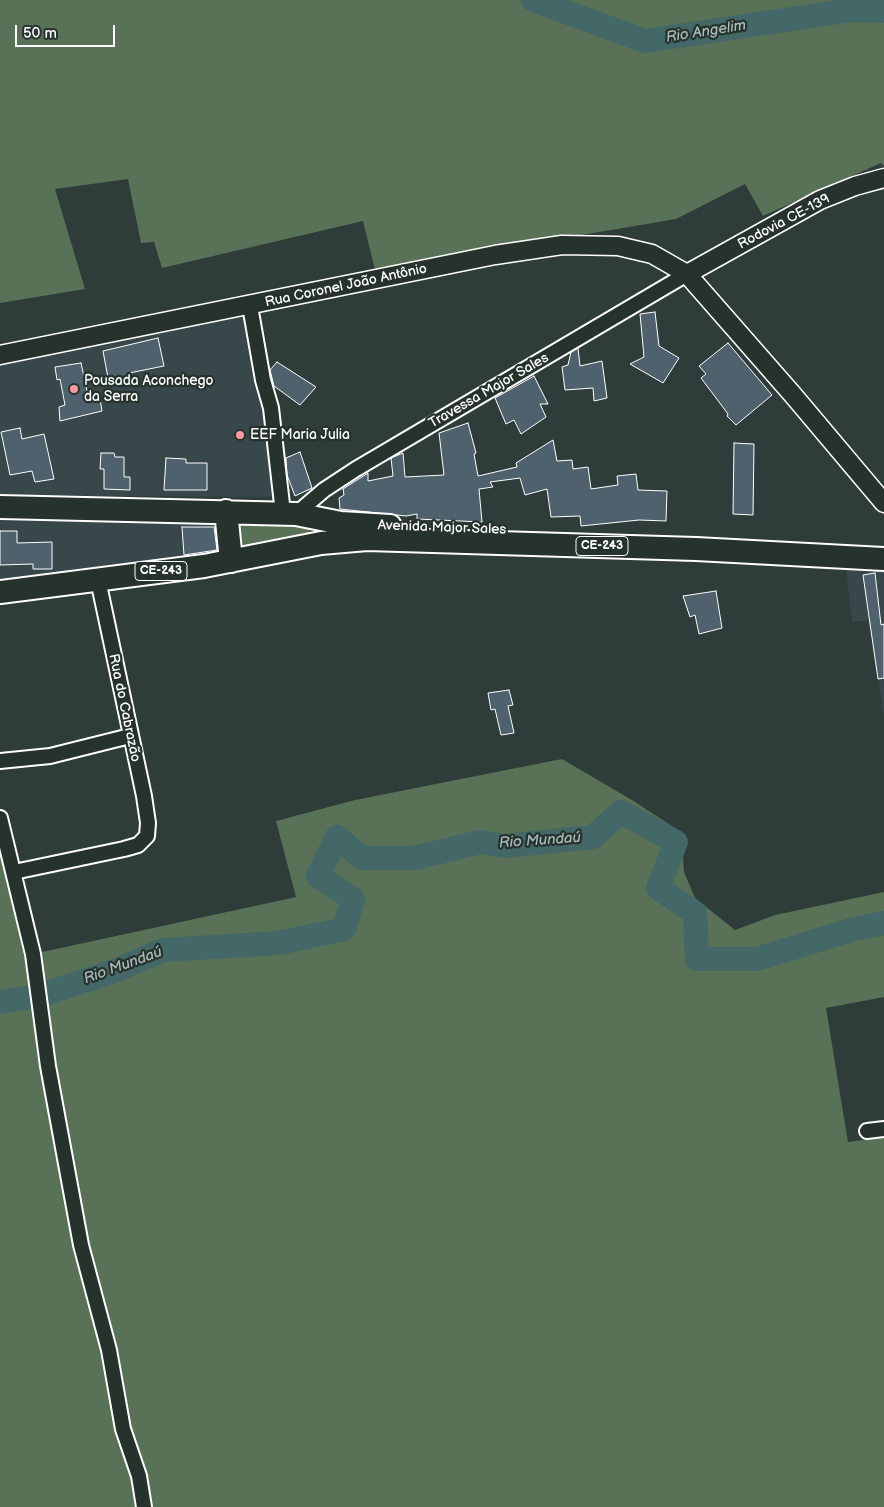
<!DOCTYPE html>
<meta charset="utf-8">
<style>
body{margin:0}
#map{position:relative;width:884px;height:1507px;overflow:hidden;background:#2e3c3a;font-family:"Balsamiq Sans",sans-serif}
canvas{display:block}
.scale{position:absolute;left:15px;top:25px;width:100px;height:22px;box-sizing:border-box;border:2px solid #fff;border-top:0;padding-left:6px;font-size:15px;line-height:18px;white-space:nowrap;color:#fff;-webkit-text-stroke:4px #26332d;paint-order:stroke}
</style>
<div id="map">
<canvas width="884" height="1507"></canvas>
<div class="scale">50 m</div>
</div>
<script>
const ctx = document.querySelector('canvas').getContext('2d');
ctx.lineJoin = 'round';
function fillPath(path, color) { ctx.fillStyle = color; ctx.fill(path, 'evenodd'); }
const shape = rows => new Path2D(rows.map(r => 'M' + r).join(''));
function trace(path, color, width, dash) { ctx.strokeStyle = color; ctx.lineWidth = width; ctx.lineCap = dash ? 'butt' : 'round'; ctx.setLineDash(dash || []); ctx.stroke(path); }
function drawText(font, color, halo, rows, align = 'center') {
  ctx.font = font + ' "Balsamiq Sans",sans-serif'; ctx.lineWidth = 4.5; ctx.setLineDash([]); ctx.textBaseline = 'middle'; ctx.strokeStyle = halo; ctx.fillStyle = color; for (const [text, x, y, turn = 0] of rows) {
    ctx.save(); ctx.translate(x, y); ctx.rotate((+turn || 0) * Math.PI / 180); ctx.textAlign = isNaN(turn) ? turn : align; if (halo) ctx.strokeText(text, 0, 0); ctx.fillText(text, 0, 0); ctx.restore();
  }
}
const built = shape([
 [248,311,267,395,272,497,0,495,0,362],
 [0,517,219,521,218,552,0,581],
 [846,567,884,567,884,719,871,620,852,622]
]);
const green = shape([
 [0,0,884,0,884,166,881,163,763,216,745,184,676,219,375,270,363,221,162,268,154,242,141,243,128,179,55,189,85,289,0,303],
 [236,524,303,525,309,526,311,534,239,548],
 [562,759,632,800,681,832,684,872,695,898,735,930,775,915,884,892,884,997,826,1008,848,1142,884,1137,884,1507,0,1507,0,818,33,954,296,897,276,821,355,800]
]);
const river = shape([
 [533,0,645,41,852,10,884,11],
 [47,993,117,970,163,950,279,943,344,929,353,899,318,876,337,837,362,858,415,858,480,842,505,846,593,837,621,812,676,842,658,888,695,913,697,959,757,959,854,929,884,923],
 [0,1002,25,998]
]);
const building = shape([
 [655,312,659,346,679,358,663,383,630,364,644,357,640,314,655,312],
 [158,338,164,366,129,373,131,380,109,383,103,351,158,338],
 [728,343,772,395,736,425,727,416,728,414,701,378,706,374,699,366,728,343],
 [578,348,580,366,602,361,607,398,594,401,593,388,565,390,562,367,568,365,571,352,578,348],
 [277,362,316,387,300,405,274,386,270,370,277,362],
 [81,363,89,400,100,399,102,411,60,421,59,407,65,405,60,379,57,380,55,367,81,363],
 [534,376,548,404,540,404,546,417,521,434,514,420,506,424,495,398,534,376],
 [468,423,476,453,474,454,478,476,517,467,516,463,553,440,557,461,572,460,573,469,588,467,591,489,618,485,617,476,636,474,638,490,667,491,666,521,639,520,581,526,580,516,551,517,547,489,525,495,520,478,490,482,493,487,479,489,482,522,417,519,417,514,406,516,340,509,339,498,344,495,343,489,368,473,368,481,393,476,391,458,403,453,405,477,444,475,439,433,468,423],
 [20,428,22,439,44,434,54,479,35,482,32,471,10,475,1,432,20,428],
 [734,443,754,444,753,515,733,514,734,443],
 [300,452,312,488,295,496,287,475,286,458,300,452],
 [101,453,114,453,115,457,124,457,124,477,130,477,130,490,104,489,104,469,100,469,101,453],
 [166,458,186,459,186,463,207,463,207,490,164,490,166,458],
 [182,527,214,527,217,550,184,555,182,527],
 [0,531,17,531,17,543,52,542,52,569,33,569,33,564,0,565,0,531],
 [875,573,881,625,884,624,884,678,878,679,863,575,875,573],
 [716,591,722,628,699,634,695,615,690,617,683,596,716,591],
 [509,690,513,705,508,706,514,733,501,735,495,709,491,710,488,693,509,690]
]);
const minor = shape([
 [250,306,263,380,271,408,283,513],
 [296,514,324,490,356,469,687,274],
 [0,761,50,756,130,736],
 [0,818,33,954,48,1066,81,1245,109,1350,123,1429,139,1476,144,1507],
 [14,872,124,849,138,845,147,836,148,823,144,796,98,580],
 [867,1131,884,1129]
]);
const tertiary = shape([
 [687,274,820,200,855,186,884,178],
 [0,355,495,255,562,245,618,246,652,254,687,274,793,395,884,503]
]);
const primary = shape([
 [0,507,296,514,341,523,390,526],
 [226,511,231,561],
 [0,592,204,566,321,543,367,539,696,549,884,559]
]);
const markers = [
 [74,389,5,"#ff9aa2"],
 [240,435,5,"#ff9aa2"]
];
const shields = [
 [602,546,52],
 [161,571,52]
];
const shieldNames = [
 ["CE-243",602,546],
 ["CE-243",161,571]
];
const streetNames = [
 ["Rodovia CE-139",784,222,-28],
 ["Rua Coronel João Antônio",346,286,-12],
 ["Travessa Major Sales",489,391,-30],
 ["Avenida Major Sales",442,528,2],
 ["Rua do Cabrazão",124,708,78]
];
const poiNames = [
 ["Pousada Aconchego",84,381],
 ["da Serra",84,397],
 ["EEF Maria Julia",250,435]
];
const waterNames = [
 ["Rio Angelim",706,32,-9],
 ["Rio Mundaú",540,841,-4],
 ["Rio Mundaú",123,966,-20]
];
fillPath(built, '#384749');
fillPath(green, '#597156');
trace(river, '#436867', 24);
fillPath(building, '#4f616c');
trace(building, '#fff', 1);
trace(minor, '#fff', 18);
trace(tertiary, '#fff', 21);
trace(primary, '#fff', 26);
trace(minor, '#26332d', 14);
trace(tertiary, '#26332d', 18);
trace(primary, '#26332d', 22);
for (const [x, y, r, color] of markers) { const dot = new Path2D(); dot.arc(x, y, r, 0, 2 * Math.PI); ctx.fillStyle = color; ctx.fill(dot); trace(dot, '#26332d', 2); }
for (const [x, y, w] of shields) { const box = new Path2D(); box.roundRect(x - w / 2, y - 9.5, w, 19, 4); ctx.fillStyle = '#26332d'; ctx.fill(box); trace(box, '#fff', 1); }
drawText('bold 12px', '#fff', null, shieldNames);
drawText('14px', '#fff', '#26332d', streetNames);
drawText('14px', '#fff', '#26332d', poiNames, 'left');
drawText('italic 15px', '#abb', '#26332d', waterNames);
</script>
